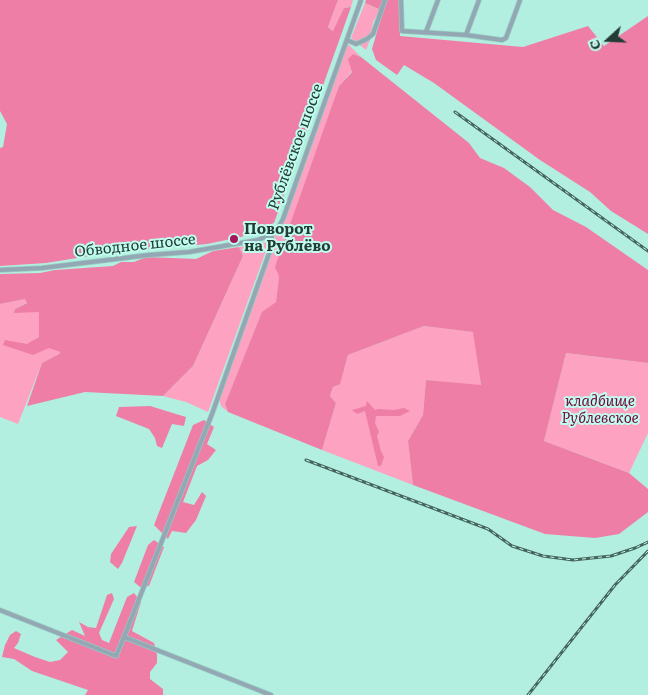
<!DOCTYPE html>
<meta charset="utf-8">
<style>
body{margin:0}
#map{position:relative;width:648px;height:695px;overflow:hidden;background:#b3efe1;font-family:Literata,serif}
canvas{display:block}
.north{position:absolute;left:583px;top:15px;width:50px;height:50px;-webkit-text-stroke:4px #c0fdee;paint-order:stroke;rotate:250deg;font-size:14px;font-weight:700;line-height:20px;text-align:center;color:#233b35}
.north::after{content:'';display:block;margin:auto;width:18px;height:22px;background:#233b35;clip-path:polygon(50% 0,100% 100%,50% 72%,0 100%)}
</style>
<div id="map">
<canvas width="648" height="695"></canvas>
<div class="north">С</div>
</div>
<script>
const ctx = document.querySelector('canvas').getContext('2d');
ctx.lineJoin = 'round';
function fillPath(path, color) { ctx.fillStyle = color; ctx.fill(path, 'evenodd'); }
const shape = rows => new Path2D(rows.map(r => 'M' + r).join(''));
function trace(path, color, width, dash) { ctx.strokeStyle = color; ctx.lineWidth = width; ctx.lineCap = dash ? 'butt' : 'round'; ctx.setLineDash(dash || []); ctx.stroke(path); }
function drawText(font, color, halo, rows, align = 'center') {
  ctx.font = font + ' Literata,serif'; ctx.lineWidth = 4; ctx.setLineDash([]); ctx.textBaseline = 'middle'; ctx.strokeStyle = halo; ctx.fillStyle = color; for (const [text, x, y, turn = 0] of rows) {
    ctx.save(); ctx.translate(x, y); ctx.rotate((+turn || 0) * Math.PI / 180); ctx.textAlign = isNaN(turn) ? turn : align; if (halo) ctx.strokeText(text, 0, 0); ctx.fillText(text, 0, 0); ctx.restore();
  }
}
const green = shape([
 [338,0,353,0,351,7,344,8,334,31,328,27],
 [365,3,380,10,373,22,370,40,366,50,351,38],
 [348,44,361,57,353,54,352,71,339,86,279,276,276,302,262,313,225,404,228,412,221,406,219,398,273,250,275,235,279,232,282,227],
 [267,242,268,245,208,412,186,402,163,396,193,366,243,256,239,247],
 [25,299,28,302,15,309,39,311,39,337,34,340,60,352,59,354,42,363,18,424,0,417,0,304],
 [424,326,474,332,481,386,426,380,423,415,408,441,413,485,322,450,336,403,330,396,333,387,340,383,348,355],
 [566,353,648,363,648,433,629,473,544,441]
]);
const forest = shape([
 [0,0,338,0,328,27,333,31,344,8,351,7,274,223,241,237,207,244,108,253,46,263,0,266,0,148,3,147,7,124,0,111],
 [366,0,399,0,400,36,523,47,588,26,604,46,648,16,648,234,611,211,590,192,540,160,434,83,404,65,397,75,376,60,372,49,383,11,365,3],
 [353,54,361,57,469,143,480,158,504,168,530,187,553,210,586,227,648,270,648,363,566,353,544,441,629,473,648,489,648,512,619,534,595,538,545,534,413,485,408,441,423,415,426,380,481,385,473,332,424,326,348,355,340,384,333,387,330,396,336,403,322,450,228,412,225,404,262,312,276,302,279,276,275,267,339,86,352,72,348,59],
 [239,247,243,256,193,366,163,396,85,392,27,406,42,363,59,354,60,352,49,348,33,355,3,345,5,340,27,344,39,337,39,312,14,313,15,309,27,303,25,299,0,304,0,274,40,273,55,270,113,266,121,262,134,262,146,257,196,259,213,251],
 [367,401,375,410,378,409,394,410,404,408,410,411,400,416,376,416,375,423,379,432,377,436,381,451,384,457,381,466,378,466,365,411,357,414,352,410,366,406],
 [150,406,186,417,184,426,172,424,162,448,157,446,155,438,149,429,116,416,119,407],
 [204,420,214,427,207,444,216,450,208,460,197,466,183,502,194,505,202,492,206,496,196,520,186,533,172,531,168,539,154,525,193,425],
 [137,526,122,563,118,569,110,562,111,554,129,527],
 [154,540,164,547,149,586,140,587,134,582,148,545],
 [112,593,114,599,99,633,102,640,109,643,127,597,134,593,141,602,132,631,154,643,157,655,157,663,150,672,150,679,163,689,163,695,85,695,88,690,32,671,14,659,2,657,5,645,10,635,16,631,21,634,18,643,14,648,35,657,50,662,60,660,68,652,56,640,72,630,85,636,79,622,88,627,96,628,107,595]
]);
const minor = shape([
 [401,0,402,31,466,35,502,40,506,38,520,0],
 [426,32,438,0],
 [466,35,479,0],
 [347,40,356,44,367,39,373,34,385,0],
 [0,270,42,268,149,255,189,252,258,240,272,234,278,228,283,219,361,0],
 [0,610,116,656,124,637,271,695],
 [124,637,212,414,271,248,272,234]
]);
const rail = shape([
 [455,112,648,251],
 [306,460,488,529,512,546,543,556,573,560,611,556,635,548,648,542],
 [528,695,615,585,648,551]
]);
const markers = [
 [234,239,5,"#a4175b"]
];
const streetNames = [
 ["Рублёвское шоссе",296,147,-70],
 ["Обводное шоссе",135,246,-6]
];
const poiNames = [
 ["Поворот",244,230],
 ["на Рублёво",244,247]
];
const parkNames = [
 ["кладбище",600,402],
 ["Рублевское",600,419]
];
fillPath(green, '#fda2c0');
fillPath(forest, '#ee7ea6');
trace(minor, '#96cbbf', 5.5);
trace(minor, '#94a7b4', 4);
trace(rail, '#44645c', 3);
trace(rail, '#c0fdee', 1, [4]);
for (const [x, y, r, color] of markers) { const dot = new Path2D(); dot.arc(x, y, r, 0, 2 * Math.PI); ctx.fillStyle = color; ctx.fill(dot); trace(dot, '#c0fdee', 2); }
drawText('15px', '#233b35', '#c0fdee', streetNames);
drawText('bold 15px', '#233b35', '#c0fdee', poiNames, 'left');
drawText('italic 15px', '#70093c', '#c0fdee', parkNames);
</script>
